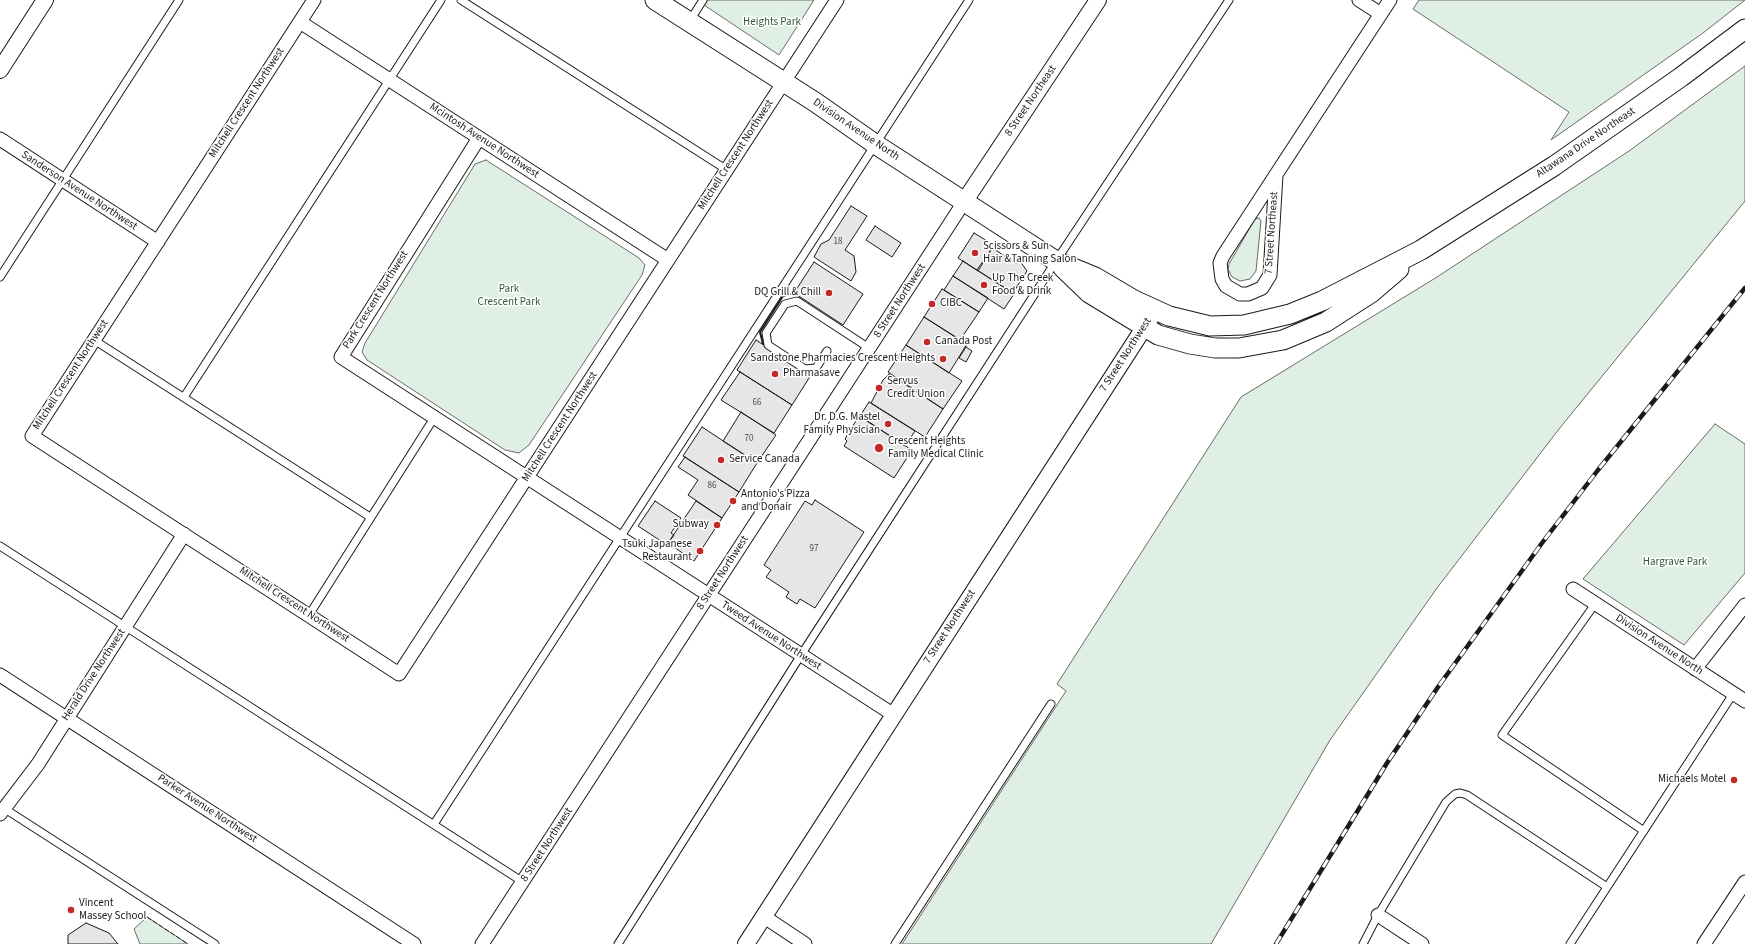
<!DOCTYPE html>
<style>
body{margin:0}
canvas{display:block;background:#fff}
</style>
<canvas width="1745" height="944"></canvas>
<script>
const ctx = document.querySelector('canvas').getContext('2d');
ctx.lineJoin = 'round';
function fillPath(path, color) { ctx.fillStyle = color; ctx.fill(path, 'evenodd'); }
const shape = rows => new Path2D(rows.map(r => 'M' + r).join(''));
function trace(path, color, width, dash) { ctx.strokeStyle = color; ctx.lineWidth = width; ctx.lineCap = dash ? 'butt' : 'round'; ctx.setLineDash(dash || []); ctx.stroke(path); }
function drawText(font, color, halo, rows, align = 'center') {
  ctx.font = font + ' "Source Sans 3",sans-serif'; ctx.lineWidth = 3; ctx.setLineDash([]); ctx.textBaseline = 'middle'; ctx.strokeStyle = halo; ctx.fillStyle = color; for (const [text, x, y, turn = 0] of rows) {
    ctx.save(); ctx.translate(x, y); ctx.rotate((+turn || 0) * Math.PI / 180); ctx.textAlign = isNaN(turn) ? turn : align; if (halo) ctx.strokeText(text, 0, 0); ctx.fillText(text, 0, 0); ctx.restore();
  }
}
const green = shape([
 [708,0,814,0,779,55,704,5,708,0],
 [1419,0,1745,0,1703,33,1551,140,1569,112,1413,9,1419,0],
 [1745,66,1745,201,1559,429,1437,588,1330,740,1211,944,902,944,1066,691,1057,684,1241,397,1437,277,1629,151,1745,66],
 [486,160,639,258,645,265,642,275,529,445,519,453,505,450,367,360,362,352,365,343,472,169,475,164,486,160],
 [1259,218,1261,221,1256,271,1250,279,1240,281,1232,277,1228,269,1229,264,1255,219,1259,218],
 [1715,424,1745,444,1745,573,1684,645,1583,579,1715,424],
 [147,917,188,944,140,944,134,929,147,917]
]);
const building = shape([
 [851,206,867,216,845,250,854,256,856,272,851,281,814,257,821,244,829,240,851,206],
 [875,226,901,243,892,257,866,240,875,226],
 [974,233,994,245,978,271,958,258,974,233],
 [992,248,1016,263,1020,261,1027,271,1013,293,977,270,992,248],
 [963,261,1014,294,1004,309,953,276,963,261],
 [814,262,863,294,843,325,794,293,814,262],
 [953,276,988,298,979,312,944,290,953,276],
 [942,289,979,312,960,340,924,317,942,289],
 [924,317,967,344,949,373,906,345,924,317],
 [756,340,811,375,792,405,737,370,756,340],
 [906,345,962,381,943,409,888,372,906,345],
 [966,347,972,351,966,362,959,358,966,347],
 [740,372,792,405,774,433,721,400,740,372],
 [889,374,943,409,925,437,871,403,883,380,889,374],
 [869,402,915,431,905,446,860,416,869,402],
 [741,412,776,435,757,463,723,441,741,412],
 [862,418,912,450,894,478,844,446,847,441,845,439,857,419,860,421,862,418],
 [702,427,757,463,739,492,683,456,702,427],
 [685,457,739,492,722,518,688,495,698,480,678,467,685,457],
 [815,500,864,532,815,608,800,599,797,604,786,597,789,592,766,577,771,570,764,565,805,501,812,505,815,500],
 [655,501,681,518,671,533,674,535,667,545,638,526,655,501],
 [696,501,722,518,694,561,668,543,696,501],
 [86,923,109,933,118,944,68,944,68,935,86,923]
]);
const service = shape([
 [461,0,727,170],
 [689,22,703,0],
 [0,277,179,0],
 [94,340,370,517],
 [827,351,816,368,805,369,768,345,766,333,785,304,797,301,869,348],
 [184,397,441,0],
 [0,546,523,882],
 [1595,604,1502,735,1644,831],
 [309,615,434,418],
 [2,807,215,944],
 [434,824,969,0],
 [618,944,801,655,1056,261,1229,0],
 [895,944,1051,704],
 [1363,944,1378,915,1446,802,1455,794,1460,793,1467,795,1607,887],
 [1570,944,1733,694]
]);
const minor = shape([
 [314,0,32,436,399,674,837,0],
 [1359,0,1381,14],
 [300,22,668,260],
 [479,138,341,357,894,715],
 [0,139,158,242],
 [1276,175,1270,275,1262,288,1248,294,1240,294,1226,286,1222,279,1220,263,1223,256,1279,170,1390,0],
 [1573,589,1745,701],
 [1695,669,1745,605],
 [0,675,414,944],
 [0,814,38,764,184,534],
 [1378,915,1422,944],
 [763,916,805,944],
 [482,944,964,202],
 [1704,944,1745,882]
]);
const tertiary = shape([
 [0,70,45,0],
 [964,202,1098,0],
 [746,944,1151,317]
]);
const secondary = shape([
 [655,0,815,102,875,144,1056,261,1095,277,1134,300,1169,316,1210,326,1244,325,1290,314,1322,301,1421,250,1554,166,1681,77,1745,29],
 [1063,268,1089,293,1158,335,1190,344,1215,348,1239,348,1283,340,1326,322,1371,293,1399,269]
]);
const rail = shape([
 [1276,944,1387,763,1438,687,1542,543,1598,470,1745,288]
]);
const fence = shape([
 [147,917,188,944]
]);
const wall = shape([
 [763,344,760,332,783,296,794,293]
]);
const markers = [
 [975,253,4,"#c62828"],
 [984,285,4,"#c62828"],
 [829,293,4,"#c62828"],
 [932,304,4,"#c62828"],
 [927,342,4,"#c62828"],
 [943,359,4,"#c62828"],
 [775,374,4,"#c62828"],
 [879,388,4,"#c62828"],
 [888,424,4,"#c62828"],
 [879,448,5,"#c62828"],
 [721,460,4,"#c62828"],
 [733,501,4,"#c62828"],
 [717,525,4,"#c62828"],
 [700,551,4,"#c62828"],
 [1734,780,4,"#c62828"],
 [71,910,4,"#c62828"]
];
const numberNames = [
 ["18",838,242],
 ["66",757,403],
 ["70",749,439],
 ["86",712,486],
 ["97",814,549]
];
const parkNames = [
 ["Heights Park",772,23],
 ["Park",509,290],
 ["Crescent Park",509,303],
 ["Hargrave Park",1675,563]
];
const streetNames = [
 ["8 Street Northeast",1031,101,-56],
 ["Mitchell Crescent Northwest",247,103,-57],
 ["Division Avenue North",856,130,34],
 ["Mcintosh Avenue Northwest",484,141,33],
 ["Altawana Drive Northeast",1586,143,-34],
 ["Mitchell Crescent Northwest",736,155,-57],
 ["Sanderson Avenue Northwest",79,191,33],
 ["7 Street Northeast",1272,233,-86],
 ["Park Crescent Northwest",376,300,-58],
 ["8 Street Northwest",900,301,-57],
 ["7 Street Northwest",1126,355,-57],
 ["Mitchell Crescent Northwest",71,375,-57],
 ["Mitchell Crescent Northwest",560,427,-57],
 ["8 Street Northwest",723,573,-57],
 ["Mitchell Crescent Northwest",294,605,33],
 ["7 Street Northwest",950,627,-57],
 ["Tweed Avenue Northwest",771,636,33],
 ["Division Avenue North",1659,645,33],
 ["Herald Drive Northwest",94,675,-57],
 ["Parker Avenue Northwest",207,809,33],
 ["8 Street Northwest",547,845,-57]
];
const poiNames = [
 ["Scissors & Sun",983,247],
 ["Hair &Tanning Salon",983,260],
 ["Up The Creek",992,279],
 ["Food & Drink",992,292],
 ["DQ Grill & Chill",821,293,"right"],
 ["CIBC",940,304],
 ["Canada Post",935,342],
 ["Sandstone Pharmacies Crescent Heights",935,359,"right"],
 ["Pharmasave",783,374],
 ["Servus",887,382],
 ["Credit Union",887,395],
 ["Dr. D.G. Mastel",880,418,"right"],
 ["Family Physician",880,431,"right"],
 ["Crescent Heights",888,442],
 ["Family Medical Clinic",888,455],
 ["Service Canada",729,460],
 ["Antonio's Pizza",741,495],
 ["and Donair",741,508],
 ["Subway",709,525,"right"],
 ["Tsuki Japanese",692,545,"right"],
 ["Restaurant",692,558,"right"],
 ["Michaels Motel",1726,780,"right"],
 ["Vincent",79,904],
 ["Massey School",79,917]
];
fillPath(green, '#e0efe3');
trace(green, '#6a6a6a', 1);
fillPath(building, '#e6e6e6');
trace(building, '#1a1a1a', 1);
trace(service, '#1a1a1a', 9);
trace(minor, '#1a1a1a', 15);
trace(tertiary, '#1a1a1a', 18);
trace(secondary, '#1a1a1a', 21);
trace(service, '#fff', 7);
trace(minor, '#fff', 13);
trace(tertiary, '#fff', 16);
trace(secondary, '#fff', 19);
trace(rail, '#1a1a1a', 4.5);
trace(rail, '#fff', 3, [9]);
trace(fence, '#1a1a1a', 1, [5, 2]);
trace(wall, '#1a1a1a', 2);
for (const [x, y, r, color] of markers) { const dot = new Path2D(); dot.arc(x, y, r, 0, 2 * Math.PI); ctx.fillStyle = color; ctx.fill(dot); trace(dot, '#fff', 1.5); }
drawText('9px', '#4d4d4d', null, numberNames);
drawText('11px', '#2b5a34', '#fff', parkNames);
drawText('11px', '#1a1a1a', '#fff', streetNames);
drawText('11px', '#1a1a1a', '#fff', poiNames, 'left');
</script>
